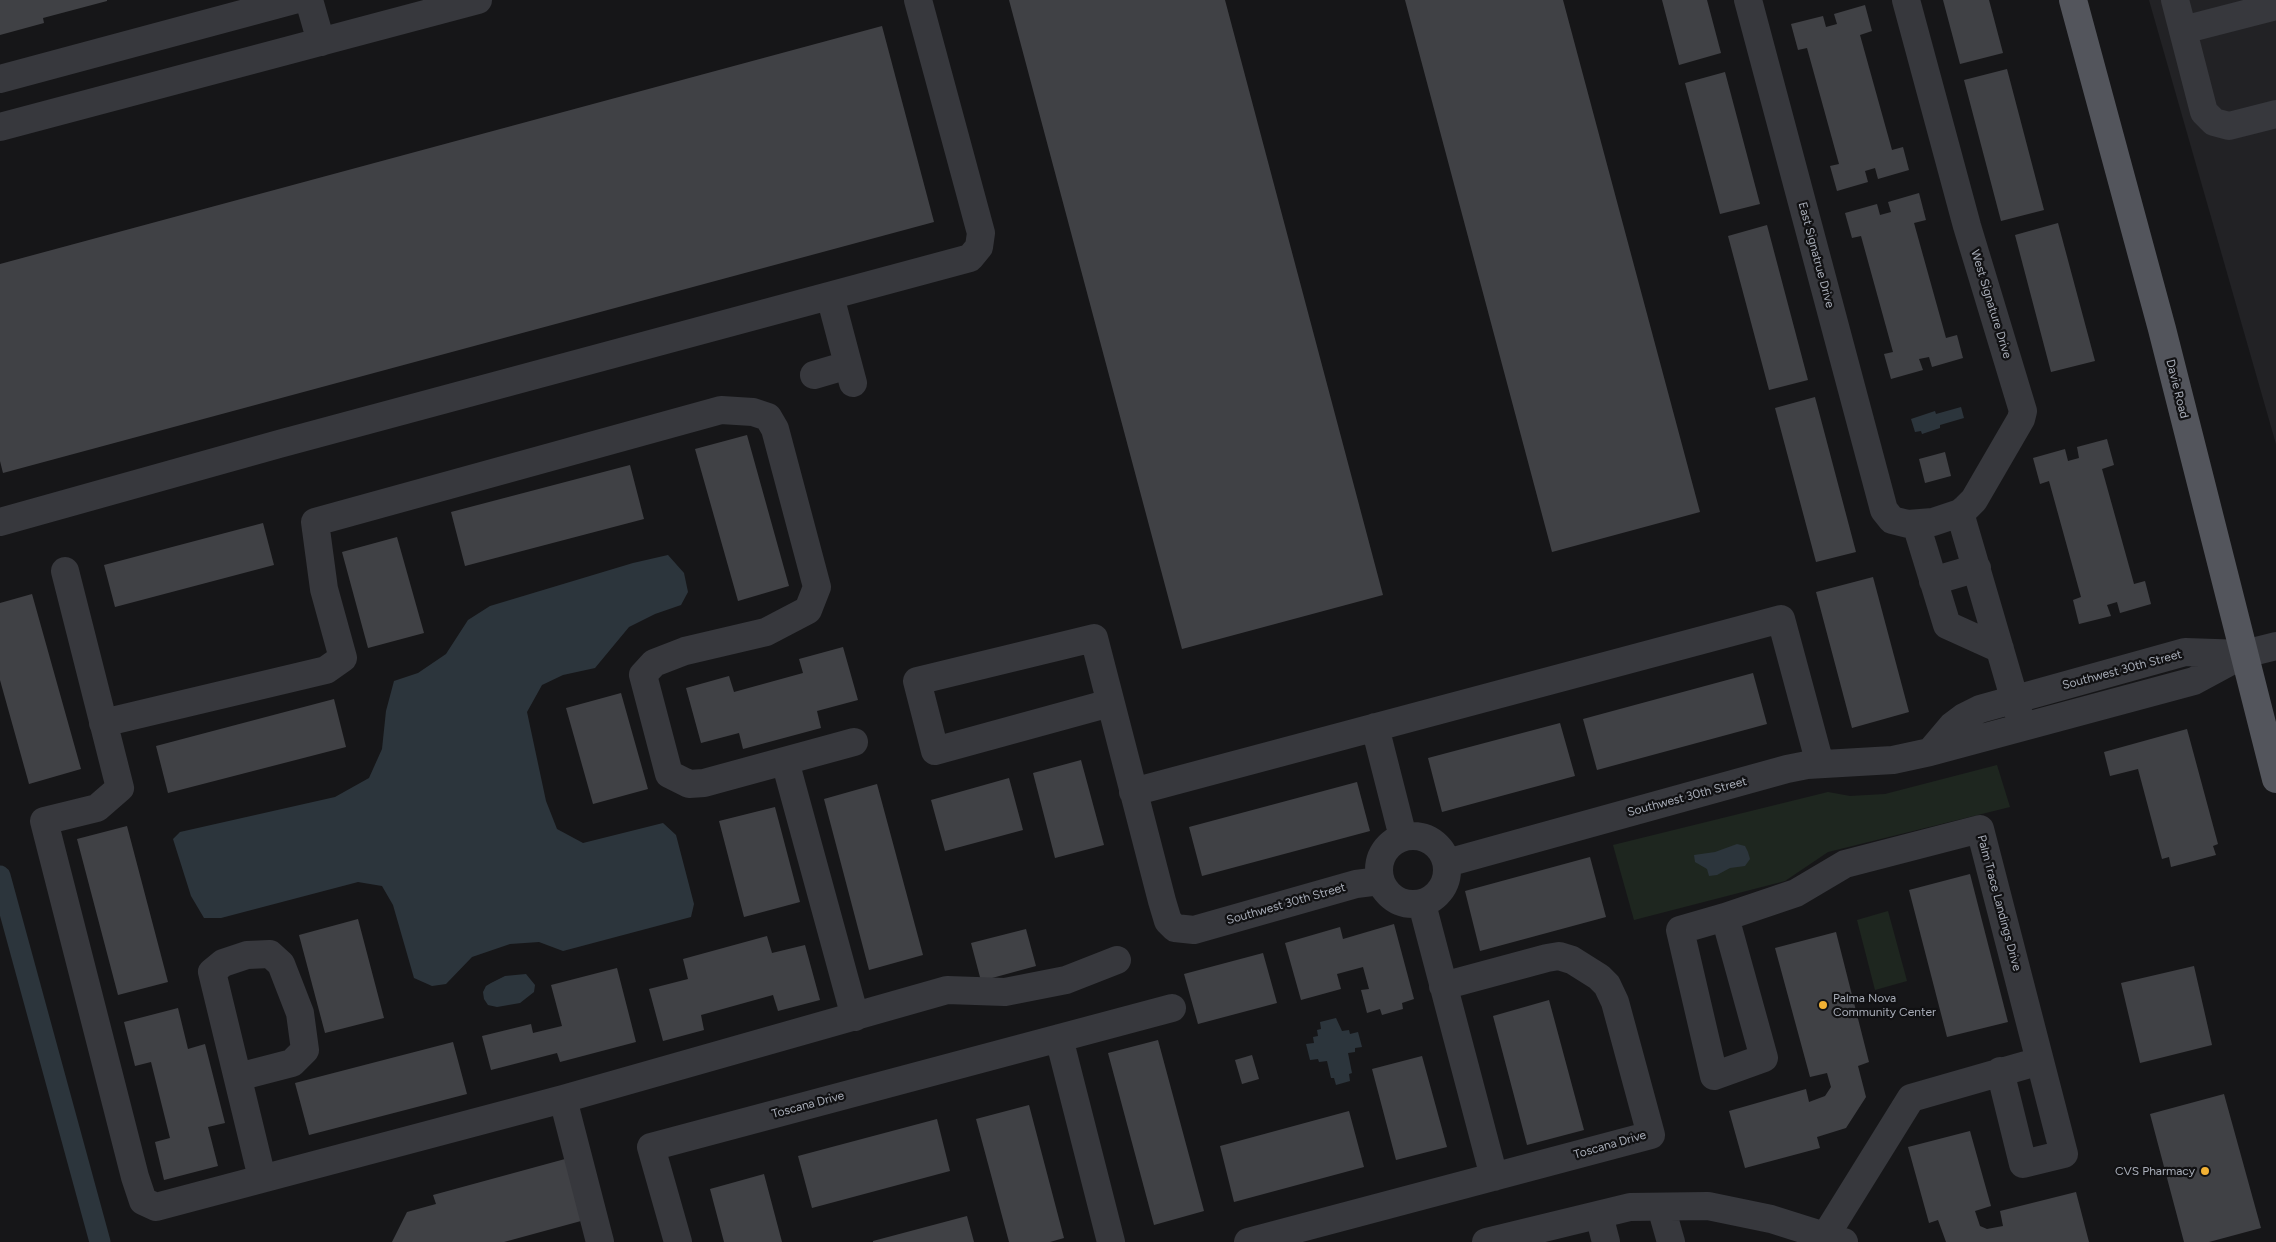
<!DOCTYPE html>
<style>
body{margin:0}
canvas{display:block;background:#161618}
</style>
<canvas width="2276" height="1242"></canvas>
<script>
const ctx = document.querySelector('canvas').getContext('2d');
ctx.lineJoin = 'round';
function fillPath(path, color) { ctx.fillStyle = color; ctx.fill(path, 'evenodd'); }
const shape = rows => new Path2D(rows.map(r => 'M' + r).join(''));
function trace(path, color, width, dash) { ctx.strokeStyle = color; ctx.lineWidth = width; ctx.lineCap = dash ? 'butt' : 'round'; ctx.setLineDash(dash || []); ctx.stroke(path); }
function drawText(font, color, halo, rows, align = 'center') {
  ctx.font = font + ' Figtree,sans-serif'; ctx.lineWidth = 4.5; ctx.setLineDash([]); ctx.textBaseline = 'middle'; ctx.strokeStyle = halo; ctx.fillStyle = color; for (const [text, x, y, turn = 0] of rows) {
    ctx.save(); ctx.translate(x, y); ctx.rotate((+turn || 0) * Math.PI / 180); ctx.textAlign = isNaN(turn) ? turn : align; if (halo) ctx.strokeText(text, 0, 0); ctx.fillText(text, 0, 0); ctx.restore();
  }
}
const built = shape([
 [2149,0,2276,0,2276,444]
]);
const green = shape([
 [1997,765,2010,807,1828,852,1785,881,1634,920,1613,845,1828,792,1850,796,1885,794],
 [1888,911,1907,981,1875,990,1857,920]
]);
const water = shape([
 [1961,407,1964,418,1940,425,1940,428,1922,434,1921,431,1915,432,1911,419,1935,411,1936,414],
 [668,555,684,573,688,592,681,605,655,614,629,627,595,668,563,675,542,685,527,712,546,801,557,829,583,843,663,823,676,835,694,904,691,917,563,951,539,942,510,944,472,957,446,984,432,986,414,978,393,905,382,886,358,882,221,918,204,918,191,896,173,839,180,832,335,797,369,778,382,749,386,711,394,681,418,673,446,654,468,620,490,606,633,563],
 [1737,844,1745,846,1748,852,1750,859,1745,866,1730,868,1717,875,1709,876,1707,869,1695,862,1694,855,1715,852],
 [526,974,535,985,534,992,520,1003,497,1007,488,1005,484,999,483,992,486,986,491,983,505,976],
 [1336,1018,1342,1031,1349,1030,1350,1034,1358,1032,1362,1047,1355,1048,1355,1052,1348,1053,1352,1073,1349,1074,1350,1081,1336,1085,1334,1078,1331,1078,1327,1061,1319,1062,1318,1059,1310,1060,1306,1044,1314,1043,1313,1037,1318,1036,1317,1030,1321,1029,1320,1022]
]);
const canal = shape([
 [0,876,100,1242]
]);
const building = shape([
 [0,0,107,0,107,1,43,18,44,23,0,35],
 [1009,0,1225,0,1383,595,1182,649],
 [1405,0,1563,0,1700,512,1552,552],
 [1662,0,1707,0,1721,53,1679,65],
 [1943,0,1989,0,2003,53,1960,64],
 [1865,5,1872,31,1860,35,1892,150,1903,147,1909,170,1878,179,1875,168,1865,171,1868,182,1837,191,1830,166,1839,164,1807,48,1798,50,1791,24,1823,16,1826,27,1837,24,1834,14],
 [882,26,934,222,3,473,0,461,0,264],
 [2007,69,2044,210,2001,221,1964,80],
 [1725,72,1760,204,1720,214,1685,83],
 [1919,193,1926,220,1914,223,1946,338,1957,335,1963,358,1932,367,1929,357,1919,359,1923,370,1891,379,1884,354,1893,352,1861,236,1852,238,1845,213,1877,204,1880,215,1891,212,1888,202],
 [2058,223,2095,361,2051,372,2015,235],
 [1767,225,1808,380,1769,390,1728,236],
 [1815,397,1856,552,1816,562,1775,408],
 [747,435,789,586,738,601,695,449],
 [2107,439,2114,465,2102,469,2134,584,2145,581,2151,604,2120,613,2117,602,2107,605,2111,616,2079,624,2073,600,2081,597,2049,481,2040,484,2033,458,2065,449,2068,461,2079,458,2077,447],
 [1945,452,1951,476,1925,483,1919,459],
 [630,465,644,519,465,566,451,512],
 [263,523,274,565,115,607,104,565],
 [397,537,424,633,368,648,342,552],
 [1873,577,1909,712,1852,728,1816,592],
 [32,594,81,769,29,784,0,680,0,603],
 [843,647,858,700,817,711,821,728,743,749,739,733,701,743,686,688,729,676,734,692,803,673,799,659],
 [1753,673,1767,724,1597,770,1583,719],
 [621,693,648,789,593,804,566,708],
 [334,699,346,747,168,793,156,746],
 [1560,723,1575,776,1442,812,1428,758],
 [2187,729,2218,844,2213,846,2216,855,2171,867,2169,857,2162,859,2138,769,2110,776,2104,752],
 [1081,760,1104,845,1055,858,1033,773],
 [1009,778,1023,830,945,851,931,800],
 [1357,782,1370,831,1202,876,1189,827],
 [877,784,923,955,869,970,824,799],
 [775,807,800,902,744,917,719,821],
 [127,826,168,982,118,995,77,839],
 [1590,857,1606,917,1480,951,1465,891],
 [1970,874,2008,1022,1947,1037,1909,890],
 [358,919,384,1018,325,1033,299,935],
 [1394,924,1414,999,1402,1003,1403,1009,1382,1015,1380,1009,1367,1013,1361,990,1369,989,1363,967,1337,974,1341,989,1301,1000,1285,943,1340,927,1343,939],
 [1026,929,1036,966,981,981,971,943],
 [1836,932,1869,1062,1858,1066,1866,1097,1846,1128,1817,1137,1820,1148,1745,1168,1729,1111,1806,1089,1809,1102,1825,1096,1831,1087,1827,1073,1810,1077,1775,948],
 [767,936,772,953,805,945,820,1000,778,1011,773,995,701,1015,704,1030,663,1041,649,989,688,979,683,959],
 [1263,953,1277,1003,1198,1024,1184,974],
 [2194,966,2212,1045,2140,1063,2121,983],
 [617,968,636,1042,560,1062,557,1053,491,1070,482,1036,531,1024,533,1033,562,1026,551,985],
 [1549,1000,1584,1130,1527,1145,1493,1016],
 [178,1008,188,1049,205,1044,225,1123,208,1127,218,1166,164,1180,155,1142,170,1138,151,1062,135,1066,124,1022],
 [1158,1040,1204,1211,1154,1225,1108,1053],
 [453,1042,467,1094,309,1135,295,1083],
 [1252,1055,1259,1079,1242,1084,1235,1060],
 [1422,1056,1447,1147,1396,1160,1372,1069],
 [2224,1094,2261,1228,2209,1242,2184,1242,2150,1114],
 [1029,1105,1064,1238,1050,1242,1009,1242,976,1119],
 [1349,1111,1364,1167,1234,1202,1220,1146],
 [937,1119,950,1171,812,1208,798,1156],
 [1970,1131,1991,1206,1975,1211,1980,1226,1987,1229,2003,1226,2000,1211,2076,1192,2089,1242,1946,1242,1938,1220,1929,1223,1908,1147],
 [565,1159,581,1221,504,1242,392,1242,407,1212,436,1204,433,1195],
 [764,1174,782,1242,724,1242,710,1189],
 [967,1216,974,1242,873,1242,873,1241]
]);
const minor = shape([
 [309,0,321,42],
 [1748,0,1884,510,1892,520,1908,524,1933,522,1960,513,1966,508,1974,500,2021,419,2023,411,1967,226,1906,0],
 [2175,0,2204,112,2214,122,2229,126,2276,114],
 [2183,30,2276,6],
 [0,79,294,0],
 [0,127,478,0],
 [830,296,853,383],
 [814,375,848,365],
 [1960,513,2020,718],
 [0,522,279,444,970,258,979,247,981,233,918,0],
 [1916,524,1947,625,2000,649],
 [65,571,120,788,97,808,44,821,135,1177,143,1201,156,1207,563,1099,947,990,1005,992,1066,980,1117,960],
 [1933,581,1977,568],
 [1110,703,935,751,917,681,1094,638,1162,901,1168,921,1175,928,1194,930,1356,884,1380,881],
 [103,723,326,670,343,658,324,589,315,522,721,410,753,412,768,417,775,429,817,587,808,610,766,632,685,651,654,663,643,675,669,774,689,784,704,783,854,742],
 [1375,727,1403,837],
 [1930,752,1952,726,1964,717,1980,709,2185,652,2244,654],
 [785,761,855,1017],
 [1133,792,1781,619,1820,764],
 '1379 870a34 34 0 1 1 68 0a34 34 0 1 1-68 0Z',
 [1447,863,1787,769,1807,765,1893,760,1930,752,2194,681,2244,654,2276,646],
 [1422,904,1494,1177],
 [1725,917,1680,930,1714,1076,1764,1058,1725,917,1796,893,1845,864,1980,829,2064,1154,2023,1164,2000,1071],
 [1059,1038,1111,1242],
 [238,1077,292,1063,305,1050,300,1013,281,964,270,954,247,955,223,963,212,972,262,1178],
 [563,1099,600,1242],
 [1661,1207,1671,1242],
 [1599,1215,1606,1242],
 [1826,1235,1911,1098,2040,1061],
 [678,1242,651,1147,1172,1008],
 [1248,1242,1651,1135,1615,1002,1607,985,1599,977,1572,960,1559,956,1547,958,1443,986],
 [1486,1242,1630,1207,1708,1206,1771,1219,1844,1242]
]);
const major = shape([
 [2073,0,2162,329,2276,779]
]);
const markers = [
 [1823,1005,5,"#f2b134"],
 [2205,1171,5,"#f2b134"]
];
const streetNames = [
 ["East Signatrue Drive",1816,255,75],
 ["West Signature Drive",1991,304,73],
 ["Davie Road",2177,389,76],
 ["Southwest 30th Street",2122,670,-15],
 ["Southwest 30th Street",1687,797,-15],
 ["Palm Trace Landings Drive",1999,903,75],
 ["Southwest 30th Street",1286,904,-16],
 ["Toscana Drive",808,1105,-15],
 ["Toscana Drive",1610,1145,-16]
];
const poiNames = [
 ["Palma Nova",1833,998],
 ["Community Center",1833,1012],
 ["CVS Pharmacy",2195,1171,"right"]
];
fillPath(built, '#222225');
fillPath(green, '#1e261f');
fillPath(water, '#2c353c');
trace(canal, '#2c353c', 21);
fillPath(building, '#404145');
trace(minor, '#37383d', 28);
trace(major, '#53555c', 28);
for (const [x, y, r, color] of markers) { const dot = new Path2D(); dot.arc(x, y, r, 0, 2 * Math.PI); ctx.fillStyle = color; ctx.fill(dot); trace(dot, '#111113', 2); }
drawText('12px', '#a8adb8', '#111113', streetNames);
drawText('12px', '#a8adb8', '#111113', poiNames, 'left');
</script>
